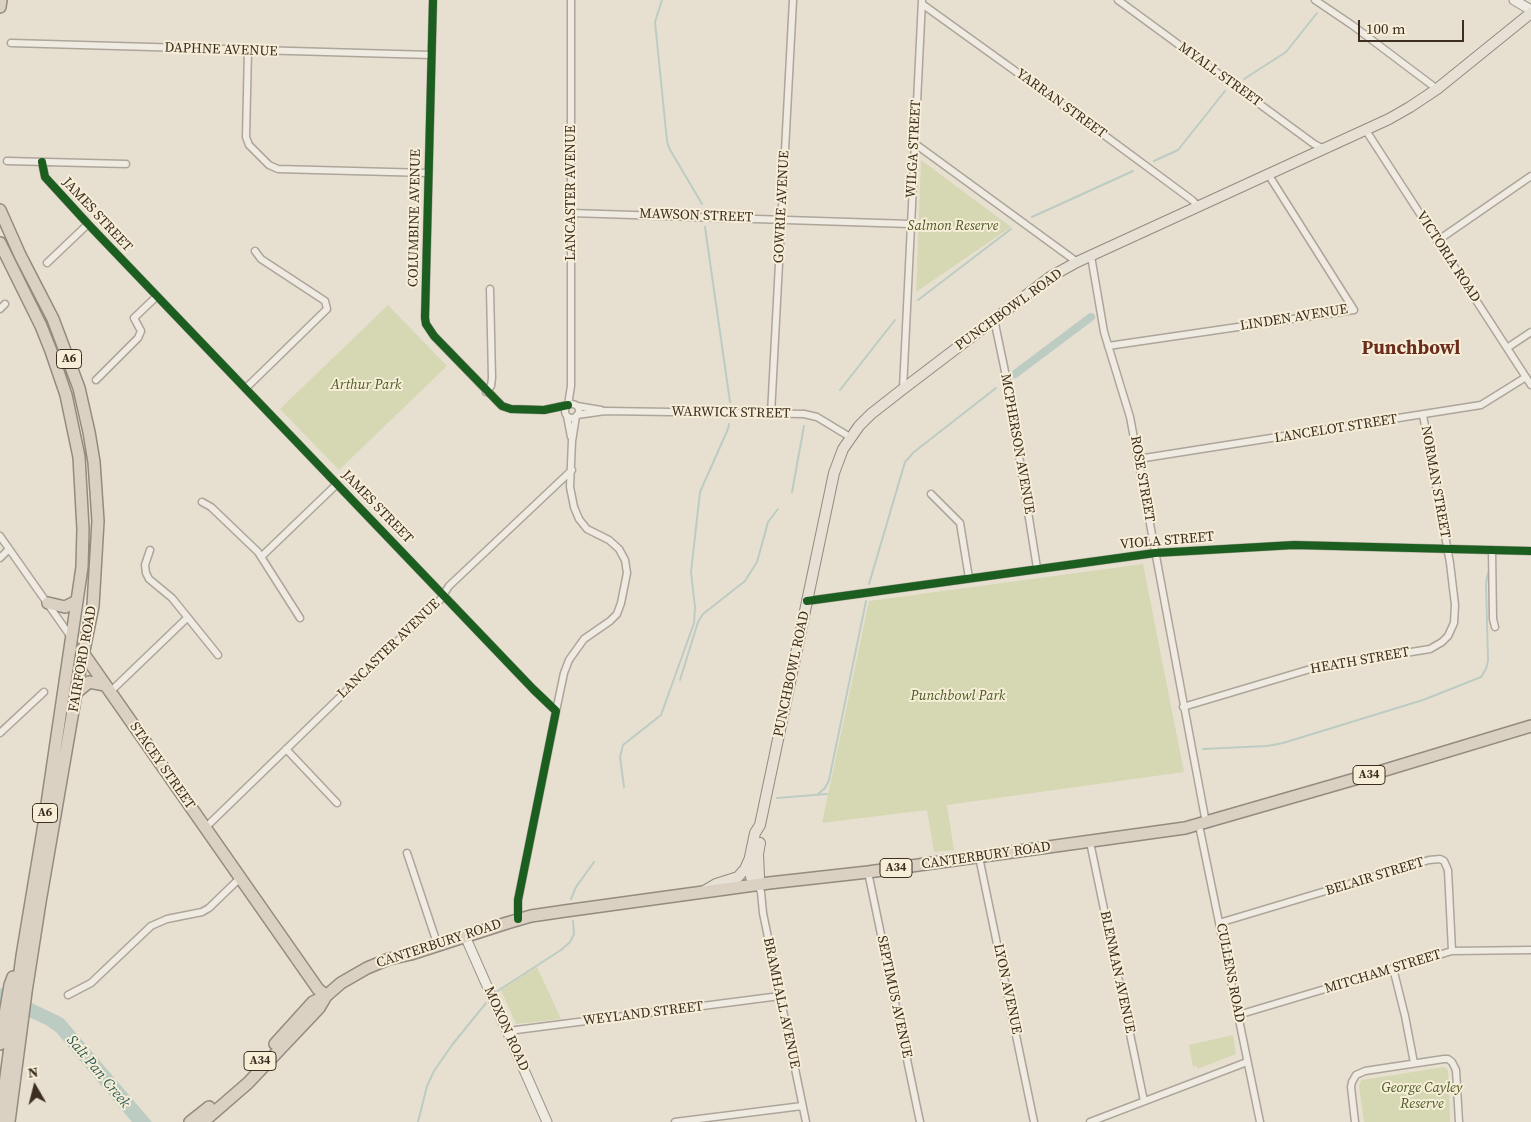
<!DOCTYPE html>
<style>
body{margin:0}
#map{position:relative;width:1531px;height:1122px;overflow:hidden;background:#e7e0d1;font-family:"Source Serif 4",serif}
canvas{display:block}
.north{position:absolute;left:10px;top:1062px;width:50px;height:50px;-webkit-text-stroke:4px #f7eed8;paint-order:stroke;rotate:352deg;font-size:14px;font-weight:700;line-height:20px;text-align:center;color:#3d2e20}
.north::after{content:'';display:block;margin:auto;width:18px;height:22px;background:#3d2e20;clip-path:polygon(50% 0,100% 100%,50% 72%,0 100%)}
.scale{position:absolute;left:1358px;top:20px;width:106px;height:22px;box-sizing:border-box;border:2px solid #3d2e20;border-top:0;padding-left:6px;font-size:15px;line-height:18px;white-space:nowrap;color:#3d2e20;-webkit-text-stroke:4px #f7eed8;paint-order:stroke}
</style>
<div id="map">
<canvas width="1531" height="1122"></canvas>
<div class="north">N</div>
<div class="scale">100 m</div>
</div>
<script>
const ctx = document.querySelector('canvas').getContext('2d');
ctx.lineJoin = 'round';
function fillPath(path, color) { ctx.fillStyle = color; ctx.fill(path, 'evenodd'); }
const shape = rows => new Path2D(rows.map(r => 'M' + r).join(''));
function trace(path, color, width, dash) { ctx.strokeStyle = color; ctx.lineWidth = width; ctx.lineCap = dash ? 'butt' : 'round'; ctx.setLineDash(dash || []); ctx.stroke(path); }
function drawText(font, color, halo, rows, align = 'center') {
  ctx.font = font + ' "Source Serif 4",serif'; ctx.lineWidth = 4; ctx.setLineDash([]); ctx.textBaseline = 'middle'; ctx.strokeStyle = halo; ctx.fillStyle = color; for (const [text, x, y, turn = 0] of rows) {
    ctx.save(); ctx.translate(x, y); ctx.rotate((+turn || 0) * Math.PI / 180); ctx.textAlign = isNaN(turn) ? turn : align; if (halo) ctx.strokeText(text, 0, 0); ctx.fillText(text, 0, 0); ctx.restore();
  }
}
const green = shape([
 [921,160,1011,227,916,292],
 [388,305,447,366,339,470,280,409],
 [1143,564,1184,772,947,805,954,850,934,852,927,810,822,823,869,601],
 [537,967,561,1019,516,1024,501,990],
 [1233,1035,1236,1054,1197,1069,1197,1066,1193,1067,1189,1045],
 [1444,1067,1448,1070,1450,1122,1364,1122,1359,1085,1362,1080]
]);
const water = shape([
 [0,988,57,1015,64,1019,152,1122,132,1122,56,1032,46,1025,0,1004]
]);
const stream = shape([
 [662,0,655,22,667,141,669,148,702,204],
 [1244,79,1286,52,1317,13],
 [1154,161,1178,150,1225,91],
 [1032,217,1133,171],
 [705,227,730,402],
 [918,300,1011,229],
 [840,390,895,320],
 [792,492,804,426],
 [869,584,905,462,914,452,996,388],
 [680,680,698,622,703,614,745,581,757,562,768,522,778,509],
 [1203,749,1267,746,1283,743,1423,700,1481,677,1486,669,1488,660,1486,584,1488,573],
 [624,787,620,757,623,745,661,715,694,623,695,607,691,572,700,492,728,429,729,424],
 [818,794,825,788,829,780,866,601],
 [777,798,827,794],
 [571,899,576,887,594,862],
 [496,992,561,950,570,942,574,934,573,921],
 [418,1122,427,1086,434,1071,452,1045,486,1003]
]);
const canal = shape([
 [1015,374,1091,317]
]);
const street = shape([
 [433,0,425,318,426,324,434,336,502,406,511,409,544,410,567,405],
 [1118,0,1314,144,1324,149],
 [1315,0,1352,25,1437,89],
 [922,4,1100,132,1192,200,1198,206],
 [11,43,431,55],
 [248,50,246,137,249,145,269,165,278,169,428,173],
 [1365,129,1531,385],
 [914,143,1077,262],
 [7,161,126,164],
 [42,162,45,177,88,224,533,689,556,711,518,900,518,919],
 [571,213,910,224],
 [1437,241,1531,176],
 [1091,256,1104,332,1130,417,1206,823],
 [47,263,88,224],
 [0,309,5,304],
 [994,319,1007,381,1037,568],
 [1108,346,1354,310,1268,174],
 [1507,348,1531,332],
 [96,380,138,338,141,331,134,318,157,296],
 [246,388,327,309,325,301,261,259,255,251],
 [903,389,922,0],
 [486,392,491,386,492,378,490,289],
 '565 411a7 7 0 1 1 14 0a7 7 0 1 1-14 0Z',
 [568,405,571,386,571,0],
 [577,406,601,410],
 [771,414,793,0],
 [577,415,605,411,804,414,817,417,850,437],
 [567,416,571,437],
 [1138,459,1481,405,1526,377],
 [931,494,960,523,969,578],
 [202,502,211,507,258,552,300,618],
 [0,536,71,637],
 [150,550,145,565,146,573,149,579,172,598,218,655],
 [1492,550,1493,619,1495,627],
 [261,557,337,484],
 [0,558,9,549],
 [807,601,1155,553,1294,545,1531,551],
 [110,692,187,618],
 [1183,707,1317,667,1430,649,1442,642,1448,636,1454,623,1455,605,1450,563,1423,415],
 [556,711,564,673,569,660,584,639,610,621,617,614,621,603,627,573,625,560,619,549,609,540,587,529,579,519,574,507,570,487,572,441,576,416],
 [0,733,44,692],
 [286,749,337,803],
 [1199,825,1260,1122],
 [205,828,440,600,449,586,572,470],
 [1090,842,1144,1101],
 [407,853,438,946],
 [979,857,1034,1122],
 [868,872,920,1122],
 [758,885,761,892,763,913,806,1122],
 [1219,923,1429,860,1440,859,1444,861,1448,870,1452,951],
 [1393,968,1405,1016,1414,1063],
 [68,995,91,983,151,926,167,919,202,912,209,908,240,878],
 [1238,1015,1452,951,1531,950],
 [507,1032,516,1030,780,996],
 [675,1122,802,1106],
 [1090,1122,1247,1062],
 [1355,1122,1351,1087,1352,1082,1356,1075,1365,1071,1444,1059,1448,1059,1452,1062,1456,1070,1459,1122]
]);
const secondary = shape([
 [1514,0,1531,10],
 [465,936,547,1122]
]);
const primary = shape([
 [758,885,751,877,750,857,755,833,760,825,834,473,843,449,859,426,871,414,903,389,1050,277,1077,262,1389,119,1410,107,1437,89,1531,13],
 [758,885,759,877,758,854,760,843],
 [704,891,716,884,738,877,745,869,749,860]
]);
const highway = shape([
 [0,7,1,0],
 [0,210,20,255,53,319,79,388,89,432,94,462,98,521,93,606,80,670,40,902,26,992,9,1122],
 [0,243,41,326,51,351,66,395,79,457,83,529,82,567,77,601,44,824,22,956,0,1122],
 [48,603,65,607,77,601],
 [81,650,318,989,326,996],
 [77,692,89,682,105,685],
 [0,1044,10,985,13,977],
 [275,1044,313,1002,326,996],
 [190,1122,209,1107],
 [203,1122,248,1083,319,1008,326,996,341,983,367,968,389,959,411,954,507,923,531,916,565,911,769,883,868,872,1185,828,1362,777,1531,726]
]);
const cycleway = shape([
 [433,0,425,318,426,324,434,336,502,406,511,409,544,410,568,405],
 [42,162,45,177,88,224,533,689,556,711,518,900,518,919],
 [807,601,1155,553,1294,545,1531,551]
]);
const shields = [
 [69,359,25],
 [1369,775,32],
 [45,813,25],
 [896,868,32],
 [260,1061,32]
];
const shieldNames = [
 ["A6",69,359],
 ["A34",1369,775],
 ["A6",45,813],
 ["A34",896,868],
 ["A34",260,1061]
];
const streetNames = [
 ["DAPHNE AVENUE",221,50,2],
 ["MYALL STREET",1220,75,36],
 ["YARRAN STREET",1061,104,36],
 ["WILGA STREET",914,149,-87],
 ["LANCASTER AVENUE",571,193,-90],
 ["GOWRIE AVENUE",782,207,-87],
 ["JAMES STREET",97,215,47],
 ["MAWSON STREET",696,216,2],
 ["COLUMBINE AVENUE",415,218,-89],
 ["VICTORIA ROAD",1448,257,57],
 ["PUNCHBOWL ROAD",1009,310,-36],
 ["LINDEN AVENUE",1294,318,-9],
 ["WARWICK STREET",731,413,1],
 ["LANCELOT STREET",1336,429,-9],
 ["MCPHERSON AVENUE",1017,444,80],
 ["ROSE STREET",1142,479,80],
 ["NORMAN STREET",1435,482,80],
 ["JAMES STREET",377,507,46],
 ["VIOLA STREET",1167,541,-5],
 ["LANCASTER AVENUE",389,649,-44],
 ["FAIRFORD ROAD",83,659,-80],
 ["HEATH STREET",1360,661,-10],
 ["PUNCHBOWL ROAD",792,674,-78],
 ["STACEY STREET",162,766,55],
 ["CANTERBURY ROAD",986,856,-8],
 ["BELAIR STREET",1375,877,-17],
 ["CANTERBURY ROAD",439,944,-18],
 ["BLENMAN AVENUE",1117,972,78],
 ["MITCHAM STREET",1383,972,-17],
 ["CULLENS ROAD",1230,973,79],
 ["LYON AVENUE",1007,989,78],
 ["SEPTIMUS AVENUE",894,997,78],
 ["BRAMHALL AVENUE",781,1003,78],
 ["WEYLAND STREET",643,1014,-7],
 ["MOXON ROAD",506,1029,66]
];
const parkNames = [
 ["Salmon Reserve",953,226],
 ["Arthur Park",366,385],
 ["Punchbowl Park",958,696],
 ["George Cayley",1422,1088],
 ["Reserve",1422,1104]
];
const waterNames = [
 ["Salt Pan Creek",98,1072,50]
];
const districtNames = [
 ["Punchbowl",1411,349]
];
fillPath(green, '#d6d7b3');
fillPath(water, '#bcccc2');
trace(stream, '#bcccc2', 2);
trace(canal, '#bcccc2', 8);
trace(street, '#ada599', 9);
trace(secondary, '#9c958a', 11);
trace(primary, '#928b80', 12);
trace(highway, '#928b80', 14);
trace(street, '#efebe3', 6);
trace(secondary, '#efebe3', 9);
trace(primary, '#e6e1d4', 10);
trace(highway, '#dad1c2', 11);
trace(cycleway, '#1b5e20', 8);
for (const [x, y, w] of shields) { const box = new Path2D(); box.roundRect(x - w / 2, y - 9.5, w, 19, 4); ctx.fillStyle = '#f7eed8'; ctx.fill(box); trace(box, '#3d2e20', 1); }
drawText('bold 12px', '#3d2e20', null, shieldNames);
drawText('14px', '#3d2e20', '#f7eed8', streetNames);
drawText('italic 14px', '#4d5a26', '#f7eed8', parkNames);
drawText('italic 15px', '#2f5d5a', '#f7eed8', waterNames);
drawText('bold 19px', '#6b2e1e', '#f7eed8', districtNames);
</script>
